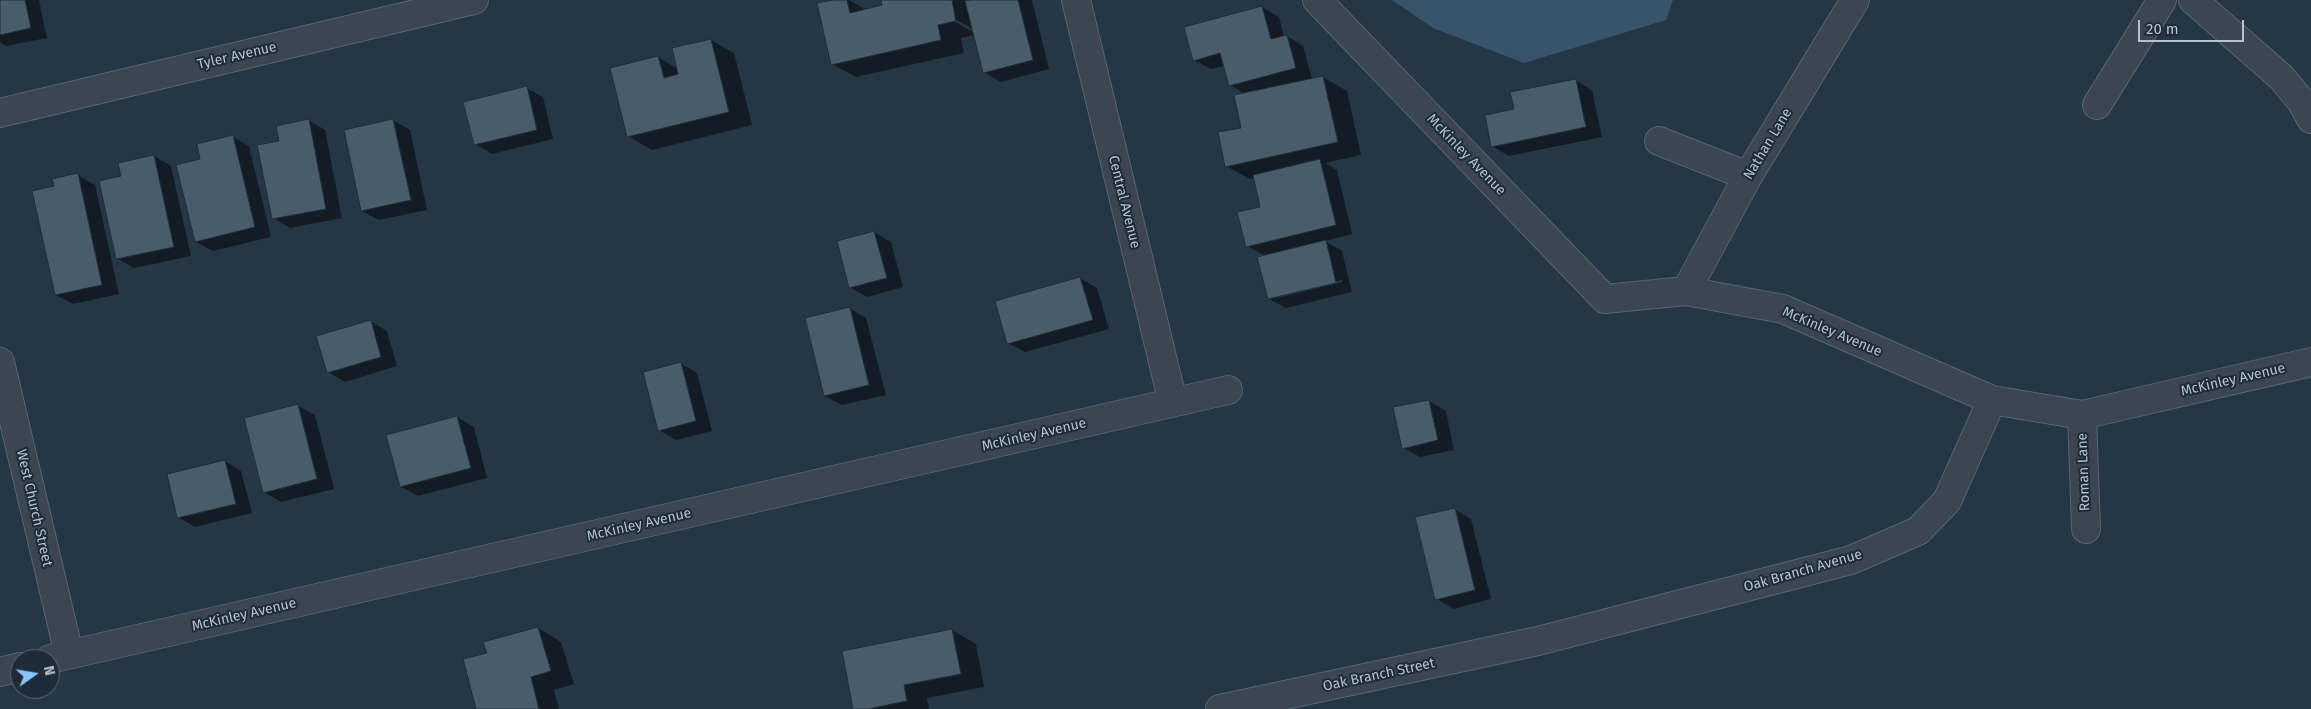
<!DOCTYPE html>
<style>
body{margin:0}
#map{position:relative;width:2311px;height:709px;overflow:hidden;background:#253644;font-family:"Fira Sans",sans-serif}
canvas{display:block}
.north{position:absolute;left:10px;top:649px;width:50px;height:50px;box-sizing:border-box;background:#1e2c39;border:1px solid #5b6874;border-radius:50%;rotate:77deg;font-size:14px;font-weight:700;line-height:20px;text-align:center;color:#b7c2cd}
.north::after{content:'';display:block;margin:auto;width:18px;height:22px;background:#8bc6fe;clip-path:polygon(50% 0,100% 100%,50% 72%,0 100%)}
.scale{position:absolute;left:2138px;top:20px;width:106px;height:22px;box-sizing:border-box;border:2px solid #b7c2cd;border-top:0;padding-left:6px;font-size:15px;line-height:18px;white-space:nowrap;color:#b7c2cd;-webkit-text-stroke:4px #1e2c39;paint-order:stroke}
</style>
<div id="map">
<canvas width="2311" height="709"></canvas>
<div class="north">N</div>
<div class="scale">20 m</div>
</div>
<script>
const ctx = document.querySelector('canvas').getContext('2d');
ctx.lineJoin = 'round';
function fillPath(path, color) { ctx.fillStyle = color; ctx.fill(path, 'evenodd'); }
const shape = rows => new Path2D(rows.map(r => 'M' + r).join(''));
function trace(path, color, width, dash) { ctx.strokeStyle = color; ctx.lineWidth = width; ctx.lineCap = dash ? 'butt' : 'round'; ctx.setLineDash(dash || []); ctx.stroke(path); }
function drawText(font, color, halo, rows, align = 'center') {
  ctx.font = font + ' "Fira Sans",sans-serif'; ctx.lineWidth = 4; ctx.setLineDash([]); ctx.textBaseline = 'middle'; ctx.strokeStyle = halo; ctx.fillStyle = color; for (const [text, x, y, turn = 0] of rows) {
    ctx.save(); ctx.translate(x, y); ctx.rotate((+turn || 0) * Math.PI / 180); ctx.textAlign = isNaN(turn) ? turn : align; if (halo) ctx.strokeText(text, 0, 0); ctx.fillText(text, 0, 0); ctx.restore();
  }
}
const water = shape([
 [1392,0,1673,0,1666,20,1524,63,1433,28]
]);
const shadow = shape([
 [0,0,39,0,47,38,6,46,0,42],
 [839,0,849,0,867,10,884,6,883,0,1032,0,1049,69,1001,82,984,72,975,35,961,38,964,53,856,77,832,64],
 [951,17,973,29,973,32,950,19],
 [1262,7,1279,17,1284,37,1287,36,1303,46,1312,79,1323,77,1347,91,1361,155,1325,163,1337,170,1352,234,1325,241,1342,251,1352,292,1286,308,1269,299,1265,256,1247,246,1262,208,1255,178,1250,179,1226,166,1243,129,1245,94,1230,85,1225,66,1211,69,1194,60],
 [1342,280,1343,282,1281,297,1281,295],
 [711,40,734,53,752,125,652,150,628,136,658,57,678,69],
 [1575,80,1592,90,1602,137,1509,156,1492,146,1515,110],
 [526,88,543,97,553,139,492,154,475,144],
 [308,120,325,130,342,218,290,228,273,218,281,142],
 [393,120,410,130,427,210,379,220,362,211,345,131],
 [232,136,249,146,271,237,213,251,196,242,202,160],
 [154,156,171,166,191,256,134,268,118,259,123,177,120,164],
 [78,175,95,185,119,294,73,304,56,295,55,187],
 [874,232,891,242,903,287,867,297,851,288],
 [1080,278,1097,288,1109,329,1025,352,1008,343],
 [849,308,866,318,886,395,842,405,825,396],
 [370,321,387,331,397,366,345,382,328,372],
 [680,363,697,373,712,431,676,440,659,430],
 [1429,401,1446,411,1454,450,1420,457,1403,448],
 [298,406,315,415,334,489,281,502,264,492],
 [457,417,474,427,487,478,418,496,401,487],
 [225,461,241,471,252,513,195,527,178,517],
 [1454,509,1471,519,1491,599,1453,609,1437,599],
 [538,628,561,642,574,684,554,690,559,709,478,709,488,654],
 [952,630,976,644,984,687,927,698,929,709,854,709]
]);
const building = shape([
 [0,0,25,0,31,28,0,35,0,0],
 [833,0,847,0,850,13,882,5,881,0,952,0,956,21,938,25,941,40,831,65,817,3,833,0],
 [970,0,1018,0,1033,60,983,73,965,1,970,0],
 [1262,6,1271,39,1287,35,1296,68,1229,86,1220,53,1193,61,1184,27,1262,6],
 [711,39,729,112,627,137,610,68,658,56,664,78,678,74,672,48,711,39],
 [1323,76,1338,142,1225,167,1218,132,1241,128,1234,95,1323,76],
 [1576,79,1586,127,1491,147,1485,115,1514,109,1510,92,1576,79],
 [527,86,537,130,474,145,463,102,527,86],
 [309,119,326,209,272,219,257,145,279,141,276,126,309,119],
 [393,119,411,200,361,211,344,130,393,119],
 [233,135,255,227,195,242,176,165,200,159,197,144,233,135],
 [154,155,174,247,116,259,99,181,121,176,118,163,154,155],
 [1320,159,1336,225,1246,247,1237,212,1260,207,1253,175,1320,159],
 [78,173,102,285,55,295,32,191,54,186,52,179,78,173],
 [874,231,887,278,849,288,837,241,874,231],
 [1326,240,1336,283,1268,299,1257,257,1326,240],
 [1080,277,1093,320,1007,344,995,301,1080,277],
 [850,307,869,385,824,396,805,318,850,307],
 [371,320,381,357,327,373,316,336,371,320],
 [681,362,696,421,658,431,643,372,681,362],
 [1429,400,1438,440,1402,449,1393,407,1429,400],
 [298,404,317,479,263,493,244,418,298,404],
 [457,416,471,468,400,487,386,435,457,416],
 [225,460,236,504,177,518,167,474,225,460],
 [1455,508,1475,590,1435,600,1415,517,1455,508],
 [538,627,551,671,531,677,539,709,476,709,463,659,487,653,483,642,538,627],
 [952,629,961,674,904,685,907,701,868,709,853,709,842,651,952,629]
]);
const minor = shape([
 [1076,0,1173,403],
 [1317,0,1605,299,1686,291,1783,309,1992,400,2082,415,2311,362],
 [2193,0,2281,77,2301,101,2311,119],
 [2097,105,2162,0],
 [0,113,474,0],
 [1659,141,1748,176],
 [1686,291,1748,176,1855,0],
 [0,362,69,654],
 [2082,415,2086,529],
 [50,659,1228,390],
 [0,672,20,667],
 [1220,709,1538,641,1851,560,1918,531,1947,501,1992,400]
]);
const streetNames = [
 ["Tyler Avenue",237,56,-13],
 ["Nathan Lane",1768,144,-59],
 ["McKinley Avenue",1466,155,46],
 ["Central Avenue",1124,202,76],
 ["McKinley Avenue",1832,332,23],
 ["McKinley Avenue",2233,380,-13],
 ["McKinley Avenue",1034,435,-13],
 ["Roman Lane",2084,472,-92],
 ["West Church Street",34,508,77],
 ["McKinley Avenue",639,525,-13],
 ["Oak Branch Avenue",1803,571,-16],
 ["McKinley Avenue",244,615,-13],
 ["Oak Branch Street",1379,675,-12]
];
fillPath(water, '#38546c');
fillPath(shadow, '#0007');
fillPath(building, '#495c6a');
trace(building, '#202e3b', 1);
trace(minor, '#586570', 30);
trace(minor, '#3a4753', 28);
drawText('14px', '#b7c2cd', '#1e2c39', streetNames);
</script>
